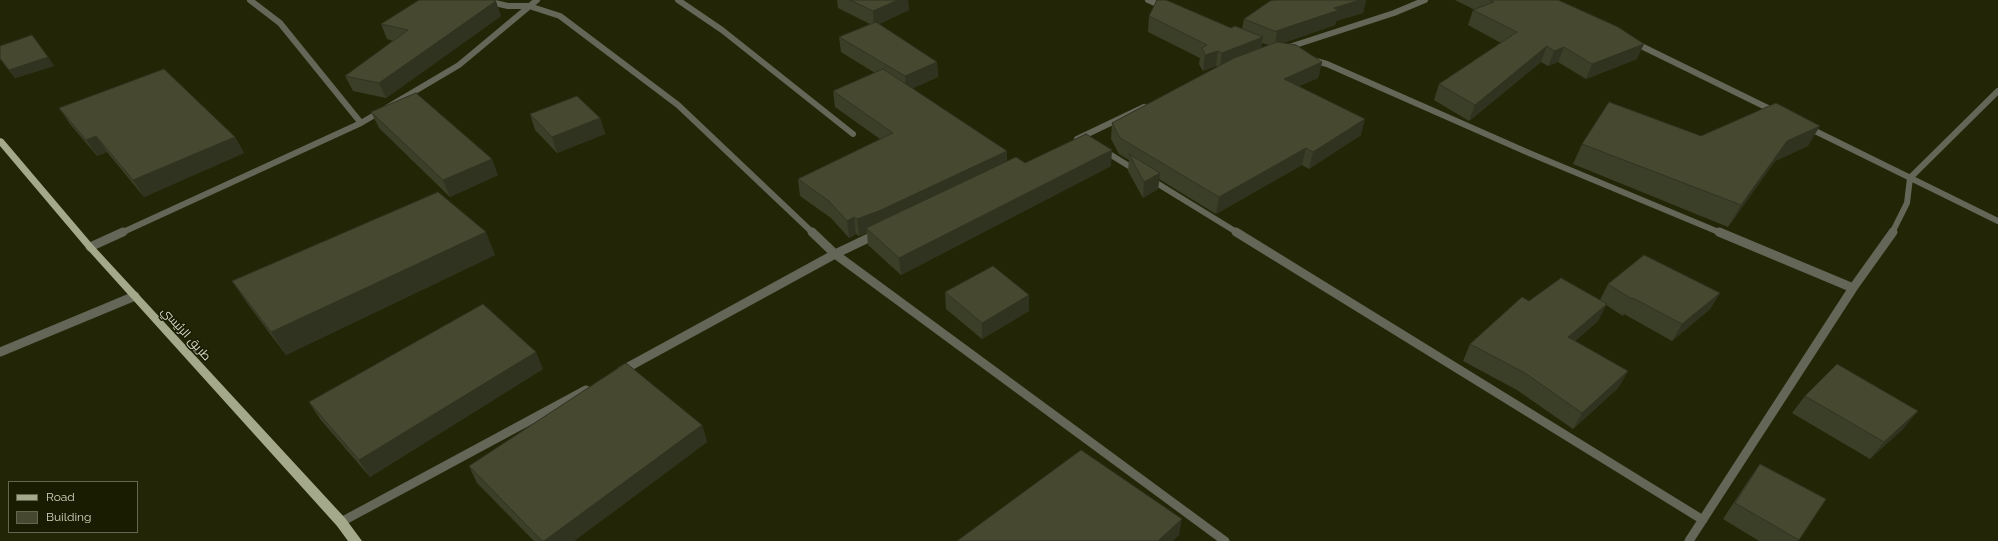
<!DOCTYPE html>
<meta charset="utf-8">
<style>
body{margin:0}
#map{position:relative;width:1998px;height:541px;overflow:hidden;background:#232606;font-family:Raleway,sans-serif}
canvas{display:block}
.legend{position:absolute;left:8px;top:481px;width:130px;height:52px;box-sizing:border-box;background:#191c00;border:1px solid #64674f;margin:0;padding:5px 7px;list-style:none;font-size:12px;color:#d5d8c6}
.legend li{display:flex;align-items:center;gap:8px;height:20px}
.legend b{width:20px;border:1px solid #64674f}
</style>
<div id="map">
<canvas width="1998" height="541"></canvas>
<ul class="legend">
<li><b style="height:5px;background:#a5a98c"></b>Road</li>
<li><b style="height:11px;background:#46492f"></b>Building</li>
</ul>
</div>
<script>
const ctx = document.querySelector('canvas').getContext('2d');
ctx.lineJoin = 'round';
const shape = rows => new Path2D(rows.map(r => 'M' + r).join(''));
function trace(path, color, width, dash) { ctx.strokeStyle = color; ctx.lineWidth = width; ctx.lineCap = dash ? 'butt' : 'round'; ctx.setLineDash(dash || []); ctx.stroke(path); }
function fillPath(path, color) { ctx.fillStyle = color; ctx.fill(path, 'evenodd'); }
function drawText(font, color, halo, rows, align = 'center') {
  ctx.font = font + ' Raleway,Cairo,sans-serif'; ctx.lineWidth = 3; ctx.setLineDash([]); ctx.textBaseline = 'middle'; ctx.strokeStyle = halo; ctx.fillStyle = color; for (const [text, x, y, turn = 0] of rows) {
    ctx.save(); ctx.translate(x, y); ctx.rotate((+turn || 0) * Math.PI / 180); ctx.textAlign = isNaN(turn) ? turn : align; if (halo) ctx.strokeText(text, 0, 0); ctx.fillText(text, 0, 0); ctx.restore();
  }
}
const minorFar1 = shape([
 [250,0,280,23,361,123],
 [482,0,508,6,529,6,560,16,678,105,813,233],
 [678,0,722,30,853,134],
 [1148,0,1164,7],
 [1633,42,1776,112],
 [1286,48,1394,13,1425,0],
 [1312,60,1327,64,1529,153,1721,233],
 [1807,127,1998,221],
 [1077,139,1144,107],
 [1103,150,1137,171],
 [1150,179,1238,233],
 [121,233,361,123,459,65,537,0],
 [1892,233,1907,203,1910,178,1998,91]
]);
const minor = shape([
 [812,232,835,254,1225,541],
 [1236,232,1703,520],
 [1719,232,1853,288],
 [90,247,123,232],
 [0,352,135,296],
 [621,371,835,254,877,234],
 [341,522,586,390],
 [1689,541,1853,288,1893,232]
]);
const primary = shape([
 [0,138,3,139,93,245,345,518,362,541,348,541,337,526,87,249,0,146,0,138]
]);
const wall = shape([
 [837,0,908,0,909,10,879,24,937,62,938,77,913,88,1007,161,1025,163,1111,166,901,275,868,245,867,233,859,236,856,234,849,238,831,218,800,196,798,179,880,139,835,107,833,91,875,73,841,52,839,37,870,24,838,8],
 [1274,0,1366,0,1363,13,1336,21,1335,25,1283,43,1322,62,1318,78,1299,86,1361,135,1309,169,1302,165,1216,214,1159,179,1158,189,1143,198,1128,171,1129,160,1119,154,1111,139,1112,123,1218,67,1216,66,1203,71,1199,64,1200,58,1148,32,1149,16,1231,28,1242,29,1244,19],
 [1262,43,1269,45,1261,48],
 [1455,0,1558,0,1637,59,1586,79,1558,62,1548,66,1541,62,1469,121,1434,100,1439,84,1501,43,1468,25,1473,10,1475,10],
 [501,16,386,98,353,91,345,76,393,41,387,39,381,24],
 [0,46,48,57,54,66,15,78,0,59],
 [59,108,235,137,244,153,144,197,107,152,97,156,70,124],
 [371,112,498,175,450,197,379,128],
 [530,114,600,118,605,134,557,153,535,130],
 [1701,136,1808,146,1775,161,1728,227,1573,164,1582,144],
 [495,255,286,355,247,303,232,281],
 [1608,284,1720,293,1710,309,1672,341,1624,314,1623,316,1606,305,1598,321,1575,341,1628,371,1618,388,1573,429,1517,390,1463,361,1470,344,1529,301,1600,300],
 [945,292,1029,311,982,339,946,309],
 [543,369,370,477,320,419,309,402],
 [1805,396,1904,428,1870,459,1792,413],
 [702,425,707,442,574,541,534,541,477,483,469,466],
 [1760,464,1799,540,1797,541,1759,541,1723,519,1748,481]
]);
const shadedWall = shape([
 [898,0,908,0,909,10,874,26,873,11],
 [1360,0,1366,0,1363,13,1336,21,1335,25,1275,46,1277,32,1276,32,1334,8],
 [496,1,501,16,386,98,379,83],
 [1263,37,1260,53,1220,68,1222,53],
 [1644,44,1637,59,1586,79,1592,64],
 [1547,46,1541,62,1469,121,1475,105],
 [1564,47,1558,62,1548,66,1554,51],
 [1218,51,1216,66,1203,71,1205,55],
 [48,57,54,66,15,78,9,70],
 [937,62,938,77,906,91,905,76],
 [1322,62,1318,78,1281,94,1284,79],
 [600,118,605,134,557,153,552,137],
 [1365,119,1361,135,1309,169,1313,152],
 [1820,126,1808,146,1775,161,1728,227,1741,205,1787,141],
 [96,136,107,152,97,156,86,140],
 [235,137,244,153,144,197,133,180],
 [1306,148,1302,165,1216,214,1219,197],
 [1112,150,1111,166,901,275,899,258],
 [1007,151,1007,167,866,228,867,233,859,236,857,219],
 [492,159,498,175,450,197,443,180],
 [1160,173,1158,189,1143,198,1144,182],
 [854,217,856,234,849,238,847,221],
 [486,232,495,255,286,355,271,332],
 [1720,293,1710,309,1672,341,1682,324],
 [1029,295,1029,311,982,339,982,323],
 [1607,304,1598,321,1560,354,1568,337],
 [536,352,543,369,370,477,359,460],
 [1628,371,1618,388,1573,429,1582,413],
 [1918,411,1904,428,1870,459,1884,442],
 [702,425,707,442,574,541,544,541],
 [1182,519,1179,535,1173,541,1158,541]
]);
const building = shape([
 [419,0,492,0,496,1,379,83,345,76,408,30,381,24,419,0],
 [850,0,898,0,873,11,850,0],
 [1157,0,1166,0,1231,28,1235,26,1263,37,1222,53,1218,51,1205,55,1202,48,1207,45,1149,16,1157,0],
 [1274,0,1360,0,1334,8,1339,10,1276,31,1277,32,1244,19,1270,1,1274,0],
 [1490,0,1558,0,1618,27,1644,44,1592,64,1564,47,1554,51,1547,46,1475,105,1439,84,1517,32,1473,10,1494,2,1490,0],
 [876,22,937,62,905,76,839,37,876,22],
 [32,35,48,57,9,70,0,58,0,46,32,35],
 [1277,42,1296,45,1322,62,1284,79,1365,119,1313,152,1306,148,1219,197,1120,138,1112,123,1234,58,1277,42],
 [164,69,235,137,133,180,96,136,86,140,59,108,164,69],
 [883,69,1007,151,881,210,857,219,854,217,847,221,829,201,798,179,893,133,833,91,883,69],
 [416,93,492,159,443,180,371,112,416,93],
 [577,96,600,118,552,137,530,114,577,96],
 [1609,102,1701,136,1776,103,1820,126,1787,141,1741,205,1582,144,1609,102],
 [1086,134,1112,150,899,258,866,228,1016,157,1025,163,1086,134],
 [1129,154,1160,173,1144,182,1129,154],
 [438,192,486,232,271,332,232,281,438,192],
 [1644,255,1720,293,1682,324,1633,298,1632,299,1608,284,1644,255],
 [993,266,1029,295,982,323,945,292,993,266],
 [1561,278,1607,304,1568,337,1628,371,1582,413,1525,373,1470,344,1522,297,1529,301,1561,278],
 [483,304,536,352,359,460,309,402,483,304],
 [626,363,702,425,544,541,542,541,469,466,626,363],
 [1837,364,1918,411,1884,442,1805,396,1837,364],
 [1081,450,1182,519,1158,541,957,541,1081,450],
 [1760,464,1826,499,1799,540,1735,503,1760,464]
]);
const streetNames = [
 ["طريق الرئيسي",186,334,48]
];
trace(minorFar1, '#646658', 6);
trace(minor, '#646658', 9);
fillPath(primary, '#a5a98c');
fillPath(wall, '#3c3f28');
fillPath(shadedWall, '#313321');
fillPath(building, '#46492f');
trace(building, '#313321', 1);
drawText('12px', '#d5d8c6', '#191c00', streetNames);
</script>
